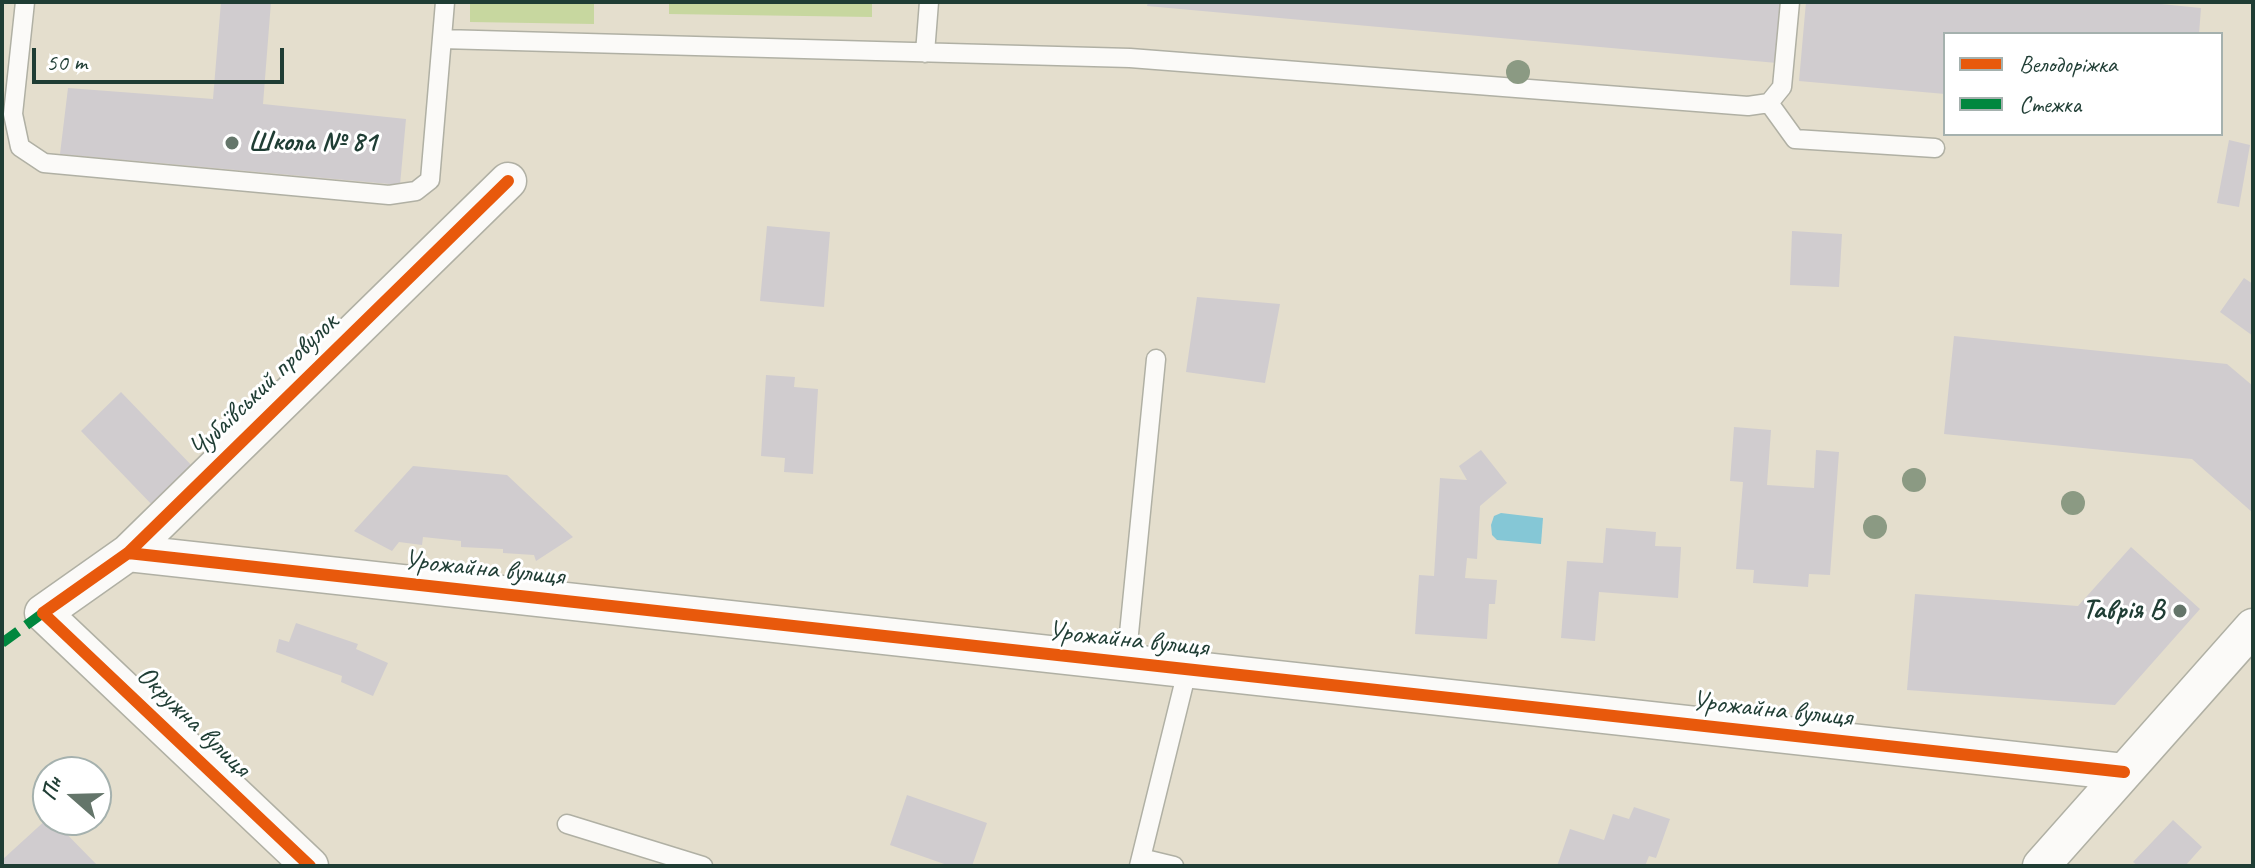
<!DOCTYPE html>
<meta charset="utf-8">
<style>
body{margin:0}
#map{position:relative;width:2255px;height:868px;overflow:hidden;background:#e4decd;font-family:Caveat,sans-serif}
canvas{display:block}
.frame{position:absolute;inset:0;border:4px solid #1f3d34;pointer-events:none}
.legend{position:absolute;left:1943px;top:32px;width:280px;height:104px;box-sizing:border-box;background:#fff;border:2px solid #a5b1ae;margin:0;padding:10px 14px;list-style:none;font-size:24px;color:#1f3d34}
.legend li{display:flex;align-items:center;gap:16px;height:40px}
.legend b{width:40px;border:2px solid #a5b1ae}
.north{position:absolute;left:32px;top:756px;width:80px;height:80px;box-sizing:border-box;background:#fff;border:2px solid #a5b1ae;border-radius:50%;rotate:290deg;font-size:22px;font-weight:700;line-height:32px;text-align:center;color:#1f3d34}
.north::after{content:'';display:block;margin:auto;width:28px;height:36px;background:#64756a;clip-path:polygon(50% 0,100% 100%,50% 72%,0 100%)}
.scale{position:absolute;left:32px;top:48px;width:252px;height:36px;box-sizing:border-box;border:4px solid #1f3d34;border-top:0;padding-left:10px;font-size:24px;line-height:28px;white-space:nowrap;color:#1f3d34;-webkit-text-stroke:6px #fff;paint-order:stroke}
</style>
<div id="map">
<canvas width="2255" height="868"></canvas>
<div class="frame"></div>
<ul class="legend">
<li><b style="height:10px;background:#e8590c"></b>Велодоріжка</li>
<li><b style="height:10px;background:#00873e"></b>Стежка</li>
</ul>
<div class="north">Пн</div>
<div class="scale">50 m</div>
</div>
<script>
const ctx = document.querySelector('canvas').getContext('2d');
ctx.lineJoin = 'round';
function fillPath(path, color) { ctx.fillStyle = color; ctx.fill(path, 'evenodd'); }
const shape = rows => new Path2D(rows.map(r => 'M' + r).join(''));
function trace(path, color, width, dash) { ctx.strokeStyle = color; ctx.lineWidth = width; ctx.lineCap = dash ? 'butt' : 'round'; ctx.setLineDash(dash || []); ctx.stroke(path); }
function drawText(font, color, halo, rows, align = 'center') {
  ctx.font = font + ' Caveat,sans-serif'; ctx.lineWidth = 6; ctx.setLineDash([]); ctx.textBaseline = 'middle'; ctx.strokeStyle = halo; ctx.fillStyle = color; for (const [text, x, y, turn = 0] of rows) {
    ctx.save(); ctx.translate(x, y); ctx.rotate((+turn || 0) * Math.PI / 180); ctx.textAlign = isNaN(turn) ? turn : align; if (halo) ctx.strokeText(text, 0, 0); ctx.fillText(text, 0, 0); ctx.restore();
  }
}
const green = shape([
 [470,2,594,2,594,24,470,22],
 [669,2,872,2,872,17,669,14]
]);
const water = shape([
 [1501,513,1543,518,1541,544,1497,540,1492,535,1491,525,1494,516]
]);
const building = shape([
 [221,2,271,2,263,104,406,119,400,185,60,154,68,88,213,99],
 [1148,2,1641,2,1659,4,1659,2,1784,2,1777,63,1147,6],
 [1806,2,2141,2,2201,8,2199,34,1945,34,1945,94,1799,81],
 [2229,140,2250,145,2239,207,2217,203],
 [767,226,830,232,824,307,760,301],
 [1792,231,1842,234,1839,287,1790,285],
 [2244,278,2253,284,2253,336,2220,312],
 [1197,297,1280,304,1265,383,1186,372],
 [1954,336,2227,364,2253,386,2253,513,2192,459,1944,434],
 [766,375,795,377,794,387,818,389,813,474,784,472,785,458,761,456],
 [121,392,195,469,155,508,81,431],
 [1734,427,1771,430,1767,485,1814,488,1816,450,1839,452,1830,575,1809,574,1808,587,1753,583,1754,570,1736,569,1743,482,1730,481],
 [1481,450,1507,483,1480,506,1477,559,1467,558,1465,578,1497,580,1495,604,1489,604,1487,639,1415,634,1419,575,1434,576,1440,478,1467,480,1459,466],
 [413,466,507,475,573,537,536,561,534,555,503,553,503,549,461,547,461,541,423,537,422,545,399,542,392,551,354,531],
 [1606,528,1656,532,1655,546,1681,547,1678,598,1599,592,1595,641,1561,638,1567,561,1603,563],
 [2131,547,2200,609,2115,705,1907,690,1915,594,2078,606],
 [296,623,358,644,356,649,388,663,373,696,341,682,342,676,276,652,279,639,289,642],
 [907,795,987,823,972,866,950,866,890,845],
 [1634,807,1670,819,1656,858,1649,856,1645,866,1557,866,1570,829,1604,840,1613,814,1629,819],
 [48,818,48,820,53,820,98,866,2,866,2,860],
 [2173,820,2202,847,2185,866,2138,866,2133,862]
]);
const lane = shape([
 [25,2,13,114,20,147,44,163,389,195,416,191,430,180,445,2],
 [442,39,1130,58,1748,106,1769,103,1782,87,1790,2],
 [925,53,929,2],
 [1769,103,1795,139,1935,148],
 [1126,664,1156,359],
 [567,824,703,866],
 [1141,858,1174,866],
 [1139,866,1187,671]
]);
const street = shape([
 [128,553,2124,772],
 [310,866,43,613,128,553,508,181],
 [2041,866,2253,627]
]);
const quiet = shape([
 [2,643,43,613]
]);
const cycleway = shape([
 [128,553,2124,772],
 [310,866,43,613,128,553,508,181]
]);
const trees = [
 [1518,72],
 [1914,480],
 [2073,503],
 [1875,527]
];
const markers = [
 [232,143,8,"#64756a"],
 [2180,611,8,"#64756a"]
];
const poiNames = [
 ["Школа № 81",248,143],
 ["Таврія В",2164,611,"right"]
];
const streetNames = [
 ["Чубаївський провулок",264,386,-44],
 ["Урожайна вулиця",484,569,6],
 ["Урожайна вулиця",1128,640,6],
 ["Урожайна вулиця",1772,710,6],
 ["Окружна вулиця",193,722,44]
];
fillPath(green, '#c7d79f');
fillPath(water, '#85c7d6');
fillPath(building, '#d0cccf');
trace(lane, '#b0b0a4', 21);
trace(street, '#b0b0a4', 39);
trace(lane, '#fbfaf8', 18);
trace(street, '#fbfaf8', 36);
trace(quiet, '#00873e', 10, [20, 10]);
trace(cycleway, '#e8590c', 12);
ctx.fillStyle = '#8b9a83';
for (const [x, y] of trees) { ctx.beginPath(); ctx.arc(x, y, 12, 0, 2 * Math.PI); ctx.fill(); }
for (const [x, y, r, color] of markers) { const dot = new Path2D(); dot.arc(x, y, r, 0, 2 * Math.PI); ctx.fillStyle = color; ctx.fill(dot); trace(dot, '#fff', 3); }
drawText('bold 28px', '#1f3d34', '#fff', poiNames, 'left');
drawText('28px', '#1f3d34', '#fff', streetNames);
</script>
